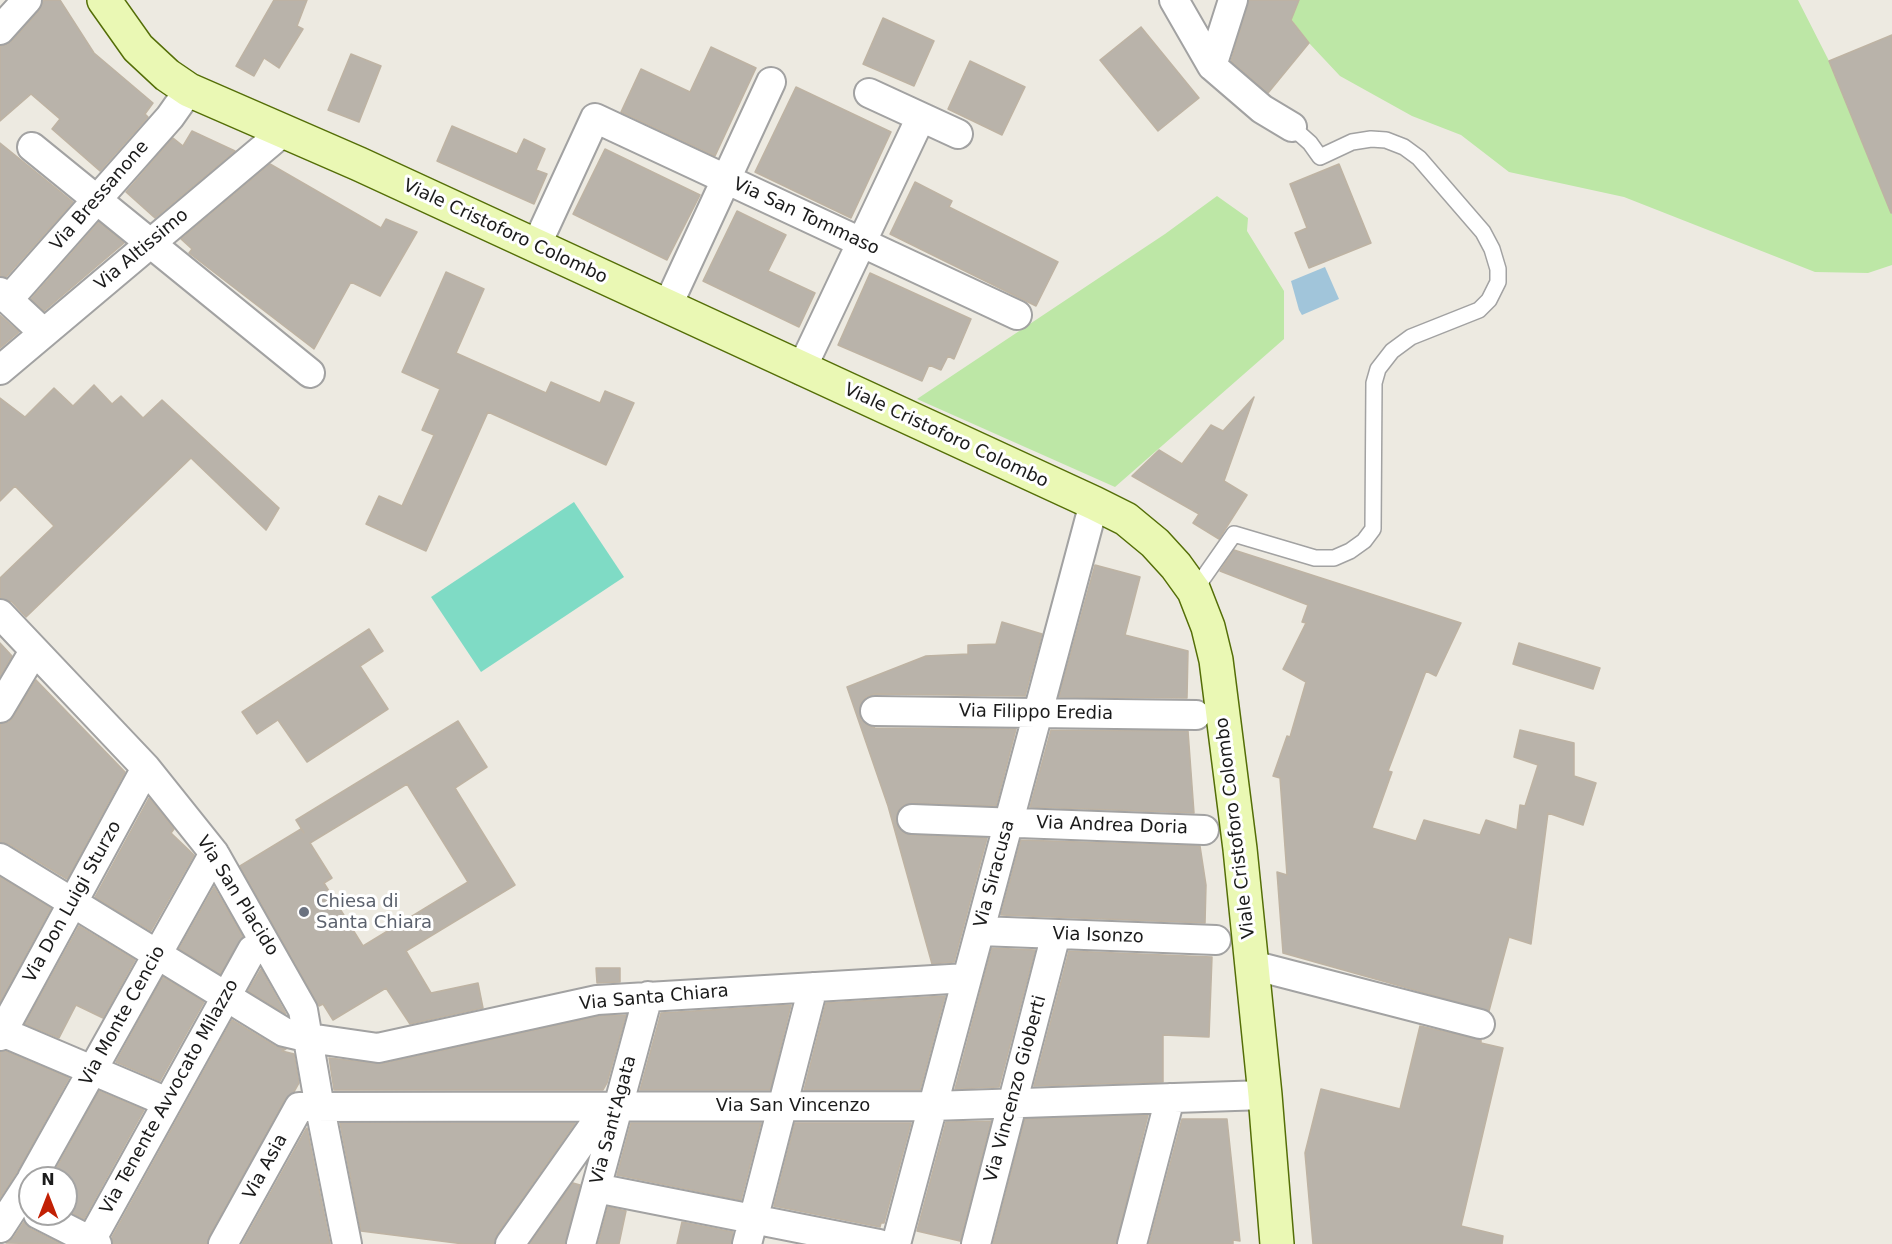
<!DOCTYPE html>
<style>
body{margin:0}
#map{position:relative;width:1892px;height:1244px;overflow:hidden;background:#edeae1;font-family:"DejaVu Sans",sans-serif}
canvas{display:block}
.north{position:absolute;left:18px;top:1166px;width:60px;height:60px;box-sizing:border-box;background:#fff;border:2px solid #a4a4a4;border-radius:50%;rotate:0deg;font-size:16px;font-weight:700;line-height:24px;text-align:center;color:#1b1b1b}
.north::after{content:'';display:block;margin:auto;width:21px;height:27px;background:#c22004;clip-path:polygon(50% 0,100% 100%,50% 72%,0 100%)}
</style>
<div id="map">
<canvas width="1892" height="1244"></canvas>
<div class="north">N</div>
</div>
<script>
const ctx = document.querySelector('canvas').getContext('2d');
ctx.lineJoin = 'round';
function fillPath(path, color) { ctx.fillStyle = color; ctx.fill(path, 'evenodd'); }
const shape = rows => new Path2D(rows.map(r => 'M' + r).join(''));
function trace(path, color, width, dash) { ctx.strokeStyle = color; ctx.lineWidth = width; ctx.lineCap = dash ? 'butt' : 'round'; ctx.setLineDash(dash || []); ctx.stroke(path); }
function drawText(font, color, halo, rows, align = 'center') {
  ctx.font = font + ' "DejaVu Sans",sans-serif'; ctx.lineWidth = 6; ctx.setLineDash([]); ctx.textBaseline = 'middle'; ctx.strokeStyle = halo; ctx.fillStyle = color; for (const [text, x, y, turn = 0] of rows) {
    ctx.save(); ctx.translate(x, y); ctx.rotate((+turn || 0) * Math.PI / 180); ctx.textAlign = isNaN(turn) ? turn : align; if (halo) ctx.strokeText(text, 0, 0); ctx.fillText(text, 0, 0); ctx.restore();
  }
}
const grass = shape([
 [1299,0,1798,0,1829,61,1892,214,1892,265,1868,273,1815,272,1624,197,1509,172,1461,135,1412,116,1340,76,1309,43,1291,19],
 [1217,196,1248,218,1247,231,1284,291,1284,339,1115,487,917,399,1165,234]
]);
const pitch = shape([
 [574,502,624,577,481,672,431,597]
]);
const water = shape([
 [1325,267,1339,299,1302,315,1299,310,1291,281]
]);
const building = shape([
 [44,0,60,0,94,53,153,103,145,114,148,117,100,171,52,129,60,119,31,94,0,121,0,46,6,45,12,41,39,11,44,0],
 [274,0,307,0,297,26,303,29,279,68,264,58,254,76,236,66,274,0],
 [1249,0,1299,0,1291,20,1309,43,1268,93,1231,61,1249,0],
 [883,18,934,41,914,86,863,64,883,18],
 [1141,27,1199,98,1158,131,1100,60,1141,27],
 [1892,35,1892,213,1891,213,1829,61,1892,35],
 [711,47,756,68,715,156,621,112,641,69,690,92,711,47],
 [351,54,381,66,359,122,328,110,351,54],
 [970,61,1025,87,1002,135,948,109,970,61],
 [796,87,891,132,851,218,755,172,796,87],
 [452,126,517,154,524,139,545,149,536,170,547,174,534,204,437,161,452,126],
 [192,131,235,151,155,218,126,192,173,138,183,146,192,131],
 [0,143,73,202,6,277,0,276,0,143],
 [605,149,700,195,667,260,573,214,605,149],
 [270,164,381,228,386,219,417,232,380,296,351,282,314,349,189,253,192,249,181,239,270,164],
 [1339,164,1371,243,1309,268,1295,233,1307,228,1290,184,1339,164],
 [915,182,952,201,949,207,1058,262,1036,306,890,234,915,182],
 [737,211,786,235,768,271,815,293,799,327,703,281,737,211],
 [99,222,124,243,44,311,31,299,99,222],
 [446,272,484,289,456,353,546,393,551,382,600,403,605,391,634,403,606,465,488,412,426,551,366,524,379,496,402,506,434,435,422,430,440,389,402,372,446,272],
 [870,273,971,319,954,359,948,356,941,370,929,365,922,381,838,345,870,273],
 [0,315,19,332,0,348,0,315],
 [94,385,112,404,121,396,143,418,162,400,279,508,266,530,191,458,26,617,12,602,0,598,0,578,54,526,15,486,0,501,0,398,25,417,54,388,73,406,94,385],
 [1254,397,1224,481,1247,495,1219,539,1193,523,1199,514,1132,476,1159,450,1182,464,1211,425,1223,431,1254,397],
 [1234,550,1461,623,1436,676,1426,671,1388,771,1392,772,1372,828,1416,841,1424,820,1480,835,1486,820,1517,830,1520,805,1525,806,1538,765,1514,757,1520,730,1574,743,1574,776,1596,783,1583,825,1548,813,1531,944,1509,937,1489,1011,1283,953,1277,872,1287,875,1280,778,1273,776,1287,736,1290,737,1306,682,1283,669,1306,623,1302,622,1308,605,1220,571,1234,550],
 [1095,565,1140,577,1125,635,1188,651,1187,698,1059,697,1095,565],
 [1002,622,1042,634,1025,696,875,694,866,697,861,703,859,710,861,720,867,725,875,728,1016,729,996,806,913,803,904,805,898,811,896,819,898,827,904,833,911,835,987,838,954,962,932,964,888,806,847,687,926,656,968,654,968,645,996,644,1002,622],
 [369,629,383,651,360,666,388,709,307,762,278,720,257,734,242,712,369,629],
 [0,643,12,656,0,676,0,643],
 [1519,643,1600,668,1593,689,1513,664,1519,643],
 [36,680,125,772,67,879,9,844,0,842,0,724,9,722,14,716,36,680],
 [458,721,487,767,455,788,515,885,406,951,431,993,478,983,483,1008,410,1024,386,988,333,1020,323,1004,319,1006,240,866,301,829,304,833,296,820,458,721],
 [407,784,468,882,363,946,324,883,332,878,310,843,407,784],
 [1051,730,1188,731,1194,813,1030,807,1051,730],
 [149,798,174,829,171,833,194,855,151,931,95,897,149,798],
 [1021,840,1200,846,1206,885,1205,923,1001,915,1021,840],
 [0,877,51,908,0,1002,0,877],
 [214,887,243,937,220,974,179,949,214,887],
 [79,926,135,960,103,1018,76,1005,59,1038,25,1024,79,926],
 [992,948,1035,950,999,1087,955,1089,992,948],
 [1069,951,1212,957,1209,1037,1163,1035,1163,1082,1034,1086,1069,951],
 [596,968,620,968,620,982,597,983,596,968],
 [261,969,286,1014,248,991,261,969],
 [163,977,204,1002,160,1081,116,1062,163,977],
 [945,996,920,1090,804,1090,826,1003,945,996],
 [791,1005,770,1090,640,1090,661,1013,791,1005],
 [626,1015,607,1083,603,1090,334,1090,329,1058,381,1064,599,1016,626,1015],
 [232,1020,275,1046,286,1049,282,1051,294,1054,299,1083,294,1092,285,1099,209,1236,207,1244,113,1244,112,1237,232,1020],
 [1420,1026,1481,1040,1481,1043,1503,1048,1461,1226,1503,1236,1502,1244,1313,1244,1305,1153,1321,1089,1400,1109,1420,1026],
 [5,1051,69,1078,17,1172,0,1198,0,1052,5,1051],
 [99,1091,144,1110,84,1219,66,1210,66,1178,51,1178,99,1091],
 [1148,1115,1116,1244,993,1244,1025,1119,1148,1115],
 [1182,1119,1227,1119,1240,1241,1233,1240,1233,1244,1149,1244,1182,1119],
 [991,1121,960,1241,917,1231,946,1122,991,1121],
 [340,1123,575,1123,497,1234,494,1244,464,1244,361,1231,340,1123],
 [631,1123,761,1123,741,1200,617,1175,631,1123],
 [795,1123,911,1123,884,1223,881,1223,880,1227,774,1206,795,1123],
 [307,1128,330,1244,242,1244,306,1129,307,1128],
 [573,1183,580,1185,565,1244,530,1244,573,1183],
 [608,1207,626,1211,619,1244,598,1244,608,1207],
 [24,1222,31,1229,61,1244,6,1243,14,1237,24,1222],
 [682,1222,733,1232,731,1244,677,1244,682,1222]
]);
const lane = shape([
 [1194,591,1234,534,1315,558,1334,558,1350,551,1364,541,1373,529,1374,383,1378,369,1392,351,1411,337,1479,310,1489,300,1498,282,1498,269,1492,249,1483,232,1419,158,1404,147,1386,140,1371,139,1352,142,1320,157,1310,143,1292,127]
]);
const street = shape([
 [1174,0,1212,66,1262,109,1292,127],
 [0,30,27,0],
 [1212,66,1233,0],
 [869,93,958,134],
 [32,147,310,373],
 [536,246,595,118,1017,315],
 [0,292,44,333],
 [8,300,170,117,189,90],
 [667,307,771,82],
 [0,370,284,131],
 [801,370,921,117],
 [0,614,146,768,214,853,303,1010,320,1108,347,1244],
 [0,708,34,651],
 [875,711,1196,715],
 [912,819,1204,830],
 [0,858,284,1032,309,1038,378,1048,597,1000,967,978],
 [980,931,1216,940],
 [1252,965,1480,1024],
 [0,1031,167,1102],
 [0,1036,146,768],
 [32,1178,214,853],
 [596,1188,879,1244],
 [38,1214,97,1244],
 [0,1228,30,1182],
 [89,1244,252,950],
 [223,1244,299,1107,932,1106,1265,1095],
 [510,1244,596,1122,618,1107],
 [581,1244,648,996],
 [747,1244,813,987],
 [896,1244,1094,503],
 [976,1244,1056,934],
 [1132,1244,1170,1098]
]);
const secondary = shape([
 [104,0,138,48,167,75,189,90,359,164,1094,503,1126,519,1155,543,1176,566,1194,591,1208,627,1216,660,1240,849,1265,1095,1277,1244]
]);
const markers = [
 [304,912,6,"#6b7280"]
];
const streetNames = [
 ["Via Bressanone",100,196,-49],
 ["Via San Tommaso",806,217,25],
 ["Viale Cristoforo Colombo",505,232,25],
 ["Via Altissimo",142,250,-40],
 ["Viale Cristoforo Colombo",946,436,25],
 ["Via Filippo Eredia",1036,713,1],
 ["Via Andrea Doria",1112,826,2],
 ["Viale Cristoforo Colombo",1236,828,-97],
 ["Via Siracusa",995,874,-75],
 ["Via San Placido",237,896,58],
 ["Via Don Luigi Sturzo",73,902,-61],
 ["Via Isonzo",1098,936,2],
 ["Via Santa Chiara",654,998,-5],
 ["Via Monte Cencio",123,1016,-61],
 ["Via Vincenzo Gioberti",1016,1089,-75],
 ["Via Tenente Avvocato Milazzo",170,1097,-61],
 ["Via San Vincenzo",793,1106],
 ["Via Sant'Agata",614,1120,-75],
 ["Via Asia",266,1167,-61]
];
const worshipNames = [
 ["Chiesa di",316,902],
 ["Santa Chiara",316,923]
];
fillPath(grass, '#bde7a6');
fillPath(pitch, '#7fdbc5');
fillPath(water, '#a1c5da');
fillPath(building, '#b9b3aa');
trace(building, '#beb3a3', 1.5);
trace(lane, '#a2a2a2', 18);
trace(street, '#a2a2a2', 32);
trace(secondary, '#546e07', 36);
trace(lane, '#fff', 15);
trace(street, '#fff', 28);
trace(secondary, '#eaf8b4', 33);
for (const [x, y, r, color] of markers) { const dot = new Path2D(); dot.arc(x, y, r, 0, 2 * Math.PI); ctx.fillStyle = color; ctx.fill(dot); trace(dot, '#fff', 2); }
drawText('18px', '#1b1b1b', '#fff', streetNames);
drawText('18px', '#5b616d', '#fff', worshipNames, 'left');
</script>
